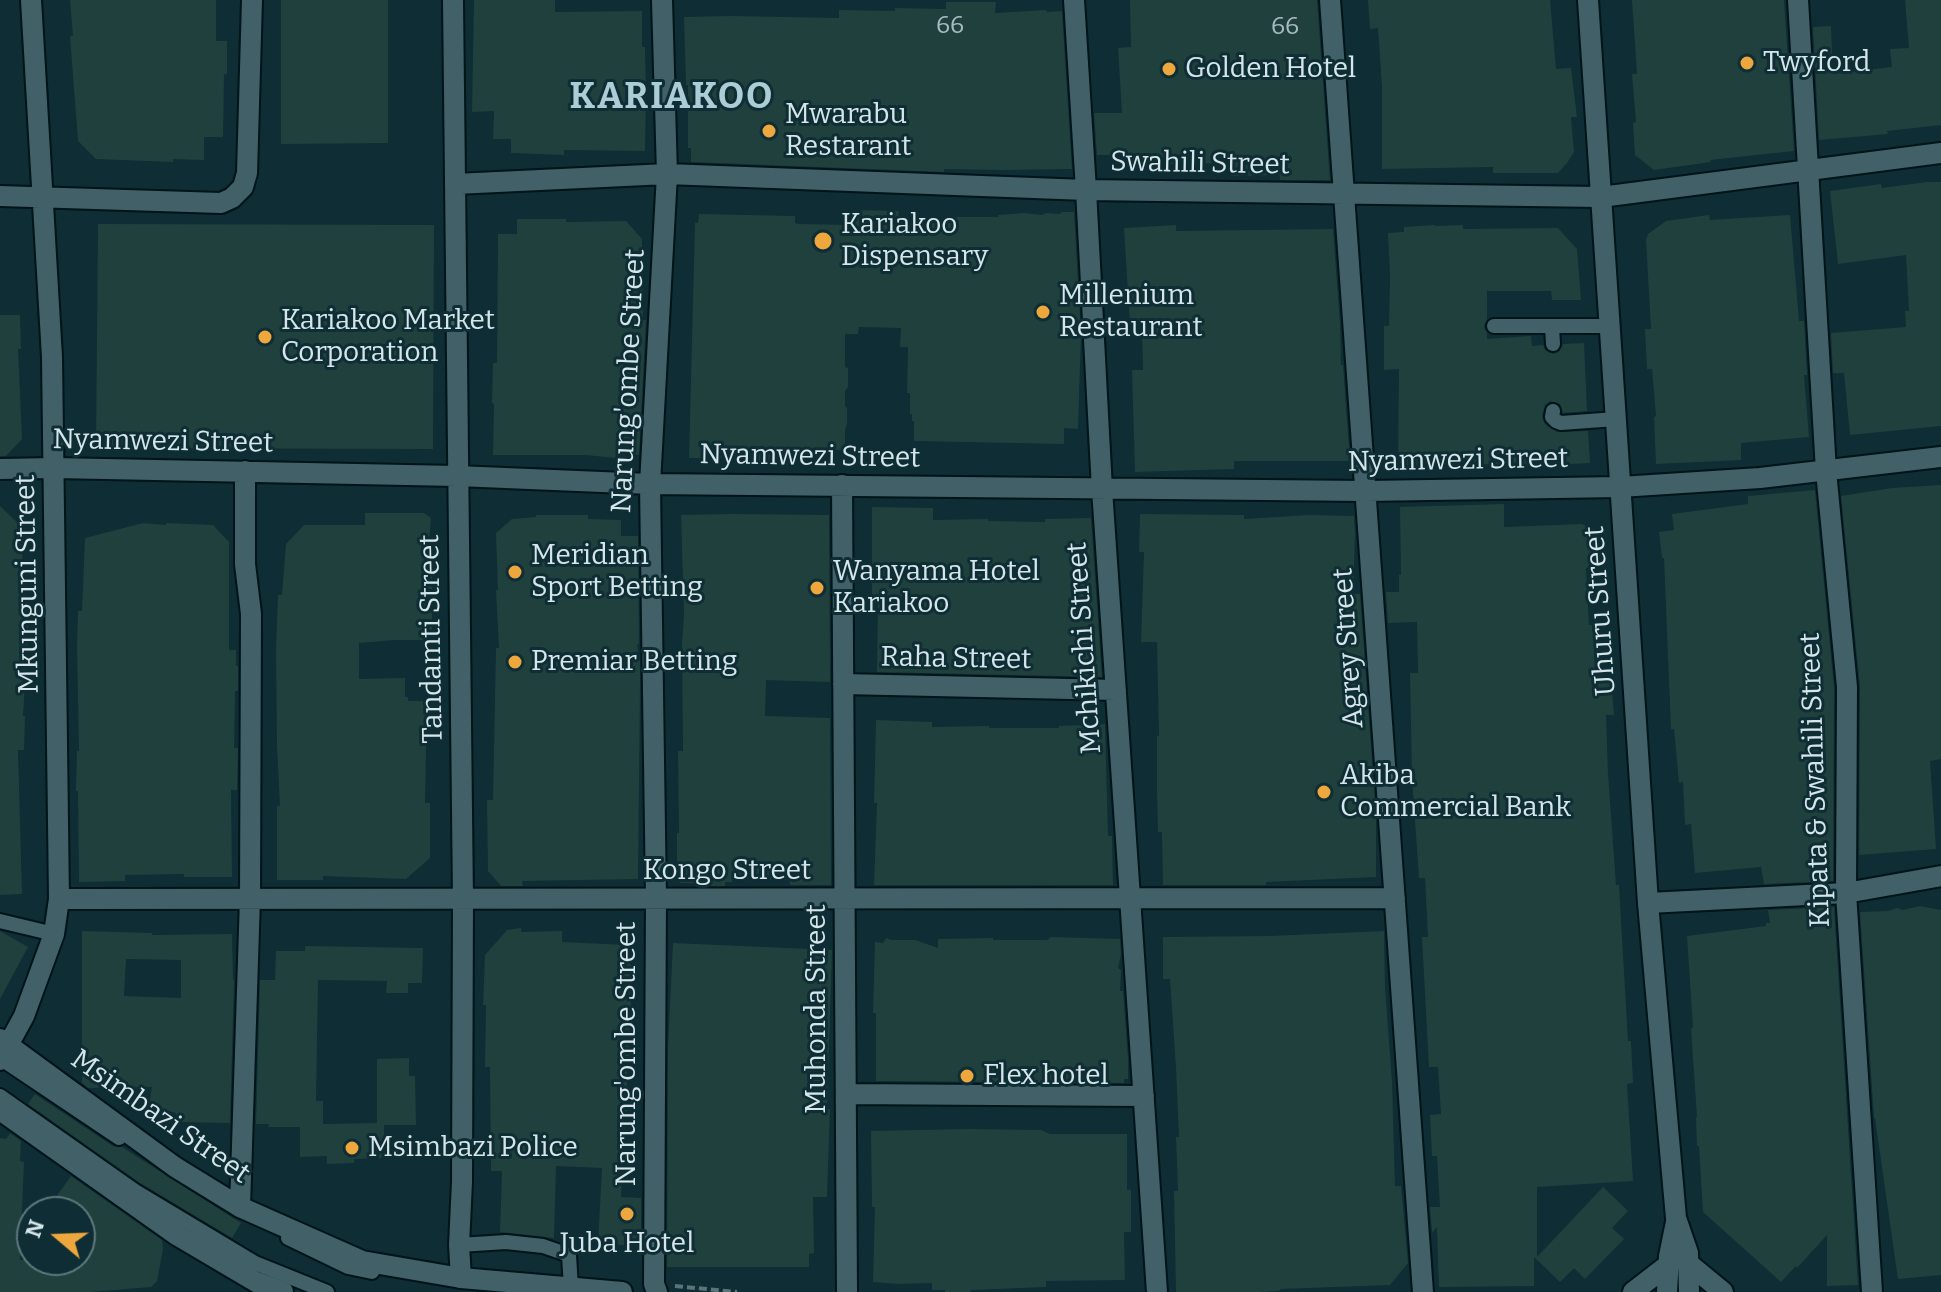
<!DOCTYPE html>
<style>
body{margin:0}
#map{position:relative;width:1941px;height:1292px;overflow:hidden;background:#0e2d34;font-family:Bitter,serif}
canvas{display:block}
.north{position:absolute;left:16px;top:1196px;width:80px;height:80px;box-sizing:border-box;background:#0e2d34;border:2px solid #5e777d;border-radius:50%;rotate:289deg;font-size:22px;font-weight:700;line-height:32px;text-align:center;color:#d5e6ea}
.north::after{content:'';display:block;margin:auto;width:28px;height:36px;background:#eea73d;clip-path:polygon(50% 0,100% 100%,50% 72%,0 100%)}
</style>
<div id="map">
<canvas width="1941" height="1292"></canvas>
<div class="north">N</div>
</div>
<script>
const ctx = document.querySelector('canvas').getContext('2d');
ctx.lineJoin = 'round';
function fillPath(path, color) { ctx.fillStyle = color; ctx.fill(path, 'evenodd'); }
const shape = rows => new Path2D(rows.map(r => 'M' + r).join(''));
function trace(path, color, width, dash) { ctx.strokeStyle = color; ctx.lineWidth = width; ctx.lineCap = dash ? 'butt' : 'round'; ctx.setLineDash(dash || []); ctx.stroke(path); }
function drawText(font, color, halo, rows, align = 'center') {
  ctx.font = font + ' Bitter,serif'; ctx.lineWidth = 6; ctx.setLineDash([]); ctx.textBaseline = 'middle'; ctx.strokeStyle = halo; ctx.fillStyle = color; for (const [text, x, y, turn = 0] of rows) {
    ctx.save(); ctx.translate(x, y); ctx.rotate((+turn || 0) * Math.PI / 180); ctx.textAlign = isNaN(turn) ? turn : align; if (halo) ctx.strokeText(text, 0, 0); ctx.fillText(text, 0, 0); ctx.restore();
  }
}
const building = shape([
 [70,0,216,0,216,41,227,41,227,74,224,74,223,137,204,137,204,160,173,159,173,162,96,159,78,141,70,36,73,36],
 [281,0,388,0,388,143,281,144],
 [474,0,555,0,555,12,642,11,642,47,645,47,646,94,645,151,564,150,564,155,511,153,511,139,493,139,494,111,472,112],
 [1130,0,1317,0,1330,180,1280,180,1280,175,1231,176,1231,166,1227,166,1227,163,1135,165,1135,161,1122,161,1122,155,1097,155,1094,113,1122,113,1118,48,1131,47],
 [1368,0,1550,0,1556,69,1571,68,1577,117,1571,117,1574,152,1567,163,1558,173,1493,173,1493,167,1382,169,1382,87,1378,28,1370,29],
 [1632,0,1784,0,1794,151,1710,160,1711,162,1654,170,1635,155,1633,123,1636,122,1632,74,1637,74],
 [1905,0,1941,0,1941,125,1887,131,1888,134,1819,140,1813,27,1831,26,1833,74,1892,67,1890,49,1909,48],
 [946,2,996,2,995,13,1046,10,1047,12,1062,11,1072,169,1002,170,944,169,944,172,691,162,691,148,688,148,688,85,686,85,684,17,730,16,839,18,839,10,895,11,895,8,946,9],
 [1927,182,1941,182,1941,426,1850,435,1844,373,1833,373,1831,333,1906,327,1905,311,1909,311,1906,255,1838,264,1830,191,1881,184,1882,188],
 [851,210,899,211,898,223,948,222,948,217,999,217,998,215,1024,213,1042,215,1046,213,1060,214,1061,212,1074,212,1081,333,1078,429,1064,428,1064,444,914,441,914,421,912,421,912,414,910,414,910,393,907,393,908,347,900,347,901,328,859,327,858,334,845,334,845,367,848,368,848,387,845,391,845,406,847,408,847,424,845,430,845,450,793,449,793,465,747,464,747,458,689,458,695,223,698,223,699,214,795,216,795,223,799,224,851,225],
 [1709,215,1710,220,1790,215,1799,321,1804,321,1807,375,1804,375,1809,437,1741,443,1741,460,1656,464,1654,417,1656,416,1652,369,1647,369,1645,329,1651,329,1646,240,1648,234,1666,221],
 [517,219,566,219,566,222,626,221,642,239,643,320,646,320,639,455,625,454,615,458,586,455,493,455,494,404,492,403,493,363,497,363,498,234,517,234],
 [98,224,434,225,433,449,96,448],
 [1176,225,1176,231,1333,229,1340,323,1341,365,1343,365,1350,461,1234,461,1234,469,1135,472,1132,370,1143,370,1142,325,1130,326,1124,228],
 [1435,225,1435,226,1463,225,1463,229,1558,228,1577,249,1581,300,1552,300,1551,291,1487,291,1487,319,1484,327,1487,333,1487,339,1531,336,1532,346,1543,345,1545,350,1553,354,1559,352,1563,344,1584,343,1587,411,1563,413,1560,404,1550,401,1545,405,1542,416,1545,424,1557,432,1588,431,1590,463,1529,466,1529,467,1502,469,1502,464,1398,466,1399,369,1384,370,1384,326,1389,326,1390,274,1388,233,1404,232,1404,227],
 [0,315,20,315,21,349,18,349,22,439,6,456,0,456],
 [1941,485,1941,759,1930,761,1936,849,1859,855,1860,687,1841,496,1892,488],
 [1815,490,1834,688,1833,881,1764,884,1761,867,1695,873,1691,824,1685,825,1683,782,1679,783,1674,729,1671,729,1664,558,1662,558,1659,532,1674,530,1672,514,1748,504,1748,496],
 [1504,504,1504,527,1582,524,1596,531,1598,567,1586,568,1589,625,1593,625,1595,670,1610,669,1614,715,1606,715,1608,773,1616,885,1619,885,1628,1041,1631,1041,1633,1083,1627,1084,1633,1181,1537,1187,1537,1257,1603,1187,1628,1211,1612,1228,1624,1239,1585,1279,1574,1268,1560,1282,1534,1257,1534,1286,1439,1287,1437,1227,1432,1233,1430,1207,1440,1207,1437,1156,1432,1156,1430,1115,1441,1114,1438,1067,1429,1067,1422,937,1428,937,1425,878,1419,878,1412,778,1410,673,1418,673,1417,622,1388,623,1386,592,1399,592,1399,575,1401,575,1400,507],
 [0,506,22,527,23,596,30,596,23,716,25,716,24,750,18,750,22,894,0,895],
 [872,507,933,508,933,520,988,519,988,521,1045,522,1045,519,1091,518,1102,677,877,672,878,598,872,598],
 [365,513,424,513,431,518,429,542,432,542,432,640,395,640,359,643,359,679,405,678,405,697,408,697,408,701,427,701,425,803,430,803,430,858,406,879,323,876,323,880,277,880,277,806,280,806,277,745,276,651,278,595,282,595,286,544,304,525,365,525],
 [730,514,829,515,830,682,766,680,765,716,830,718,831,885,790,885,789,880,732,879,732,882,725,882,725,886,704,886,703,883,680,883,680,868,677,869,677,833,679,833,678,751,683,751,682,645,684,614,681,515],
 [1140,514,1244,515,1244,519,1309,515,1354,516,1355,534,1353,594,1360,594,1376,815,1376,877,1266,882,1266,885,1163,885,1162,832,1158,832,1157,791,1157,736,1159,736,1157,642,1141,642,1144,552,1139,552],
 [536,515,588,515,588,519,621,520,621,536,638,536,639,644,637,644,640,662,640,687,638,879,522,881,523,886,501,886,488,871,487,800,493,800,496,648,499,648,496,590,498,590,496,533,512,519,536,517],
 [143,523,166,525,166,523,213,525,229,542,229,650,236,650,236,666,238,666,238,691,235,691,234,748,238,748,237,790,231,790,232,877,184,877,184,874,125,875,125,881,79,882,78,791,76,791,77,751,79,751,77,646,78,611,82,611,85,538],
 [876,720,932,722,932,727,989,726,989,728,1059,728,1059,726,1105,724,1108,836,1112,836,1113,885,874,885,877,803,874,803],
 [1920,906,1941,910,1941,1275,1898,1279,1875,1118,1874,1118,1860,912,1888,911,1897,908,1903,910],
 [1834,907,1858,1285,1827,1286,1827,1235,1797,1268,1796,1266,1781,1282,1703,1212,1699,1146,1697,1146,1696,1117,1697,1117,1691,1028,1693,1028,1687,936,1766,926,1766,923,1770,923,1768,910],
 [521,928,521,932,562,931,562,942,627,945,627,949,631,949,630,965,632,965,629,1065,627,1065,627,1114,625,1114,621,1197,641,1198,641,1246,598,1244,602,1168,556,1166,554,1238,500,1232,502,1171,491,1171,490,1067,485,1067,486,1005,483,1005,485,955,507,930],
 [0,931,28,947,0,999],
 [82,931,152,933,152,935,232,934,233,980,234,980,230,1123,176,1122,176,1113,149,1106,152,1087,88,1088,82,1083],
 [126,959,181,960,181,998,124,996],
 [1384,931,1385,987,1392,1082,1395,1186,1401,1186,1408,1263,1390,1285,1280,1289,1280,1291,1259,1292,1176,1292,1174,1191,1178,1191,1176,1137,1179,1137,1176,1068,1170,979,1163,979,1163,937,1270,936],
 [1051,937,1120,939,1121,954,1118,968,1121,970,1120,991,1123,991,1128,1058,1128,1079,1124,1079,1124,1083,876,1081,876,1013,873,1013,875,942,883,943,886,938,891,940,915,940,938,948,938,939,993,938,993,940,1047,940],
 [673,943,832,950,827,1109,830,1109,827,1197,813,1197,814,1253,809,1254,809,1267,667,1267,668,1046],
 [305,946,423,948,422,983,408,983,408,993,386,993,387,981,318,980,316,1101,323,1101,323,1124,377,1123,377,1059,409,1058,409,1076,415,1076,416,1125,384,1125,384,1158,354,1159,354,1163,327,1164,327,1156,300,1157,300,1127,268,1127,269,1124,256,1124,260,980,275,980,276,951,305,951],
 [35,1094,113,1146,122,1147,241,1223,232,1238,140,1183,28,1104],
 [968,1129,1041,1130,1050,1134,1127,1134,1127,1190,1131,1190,1131,1232,1124,1232,1125,1280,1046,1281,1046,1287,971,1290,971,1292,945,1292,945,1290,932,1290,932,1283,898,1284,873,1282,875,1207,872,1207,871,1131],
 [10,1133,21,1141,20,1161,24,1162,20,1260,80,1260,80,1212,45,1212,71,1176,162,1240,163,1249,157,1281,151,1287,91,1292,0,1292,0,1138,6,1139]
]);
const path = shape([
 [675,1286,737,1292]
]);
const lane = shape([
 [1494,326,1610,326],
 [1552,327,1553,344],
 [1553,411,1552,417,1556,421,1561,423,1616,419],
 [0,921,54,934],
 [0,1058,119,1138],
 [0,1096,135,1191,255,1263,327,1292],
 [288,1238,348,1267,372,1272],
 [459,1245,506,1242,543,1246,569,1255,571,1288]
]);
const street = shape([
 [453,0,463,899,462,1182,459,1245,461,1278],
 [1074,0,1086,190,1102,489,1157,1292],
 [1330,0,1423,1292],
 [1798,0,1826,471,1847,687,1846,893,1872,1292],
 [455,184,667,174,1086,190,1601,197,1941,153],
 [0,196,221,203,232,198,243,187,247,173,252,0],
 [0,469,54,468,457,476,650,484,1366,491,1620,487,1760,478,1941,457],
 [842,485,847,1292],
 [843,684,1116,690],
 [59,899,1395,898],
 [1648,903,1846,893,1941,876],
 [0,1060,24,1016,54,934,59,899,52,357,31,0],
 [846,1094,1144,1096],
 [240,1207,250,898,251,614,245,564,245,471],
 [657,1292,654,1284,656,898,650,484,667,174,662,0]
]);
const secondary = shape([
 [1588,0,1648,903,1676,1218,1688,1253,1689,1292],
 [0,1039,175,1167,240,1207,362,1261,461,1278,622,1292],
 [0,1110,178,1236,256,1282,283,1292],
 [1689,1264,1723,1292],
 [1633,1292,1668,1265],
 [1667,1292,1669,1256,1676,1222]
]);
const markers = [
 [1747,63,8,"#eea73d"],
 [1169,69,8,"#eea73d"],
 [769,131,8,"#eea73d"],
 [823,241,10,"#eea73d"],
 [1043,312,8,"#eea73d"],
 [265,337,8,"#eea73d"],
 [515,572,8,"#eea73d"],
 [817,588,8,"#eea73d"],
 [515,662,8,"#eea73d"],
 [1324,792,8,"#eea73d"],
 [967,1076,8,"#eea73d"],
 [352,1148,8,"#eea73d"],
 [627,1214,8,"#eea73d"]
];
const numberNames = [
 ["66",950,26],
 ["66",1285,27]
];
const poiNames = [
 ["Twyford",1763,63],
 ["Golden Hotel",1185,69],
 ["Mwarabu",785,115],
 ["Restarant",785,147],
 ["Kariakoo",841,225],
 ["Dispensary",841,257],
 ["Millenium",1059,296],
 ["Restaurant",1059,328],
 ["Kariakoo Market",281,321],
 ["Corporation",281,353],
 ["Meridian",531,556],
 ["Sport Betting",531,588],
 ["Wanyama Hotel",833,572],
 ["Kariakoo",833,604],
 ["Premiar Betting",531,662],
 ["Akiba",1340,776],
 ["Commercial Bank",1340,808],
 ["Flex hotel",983,1076],
 ["Msimbazi Police",368,1148],
 ["Juba Hotel",627,1244,"center"]
];
const streetNames = [
 ["Swahili Street",1200,164,1],
 ["Narung'ombe Street",629,381,-87],
 ["Nyamwezi Street",163,442,1],
 ["Nyamwezi Street",810,457,1],
 ["Nyamwezi Street",1458,461,-1],
 ["Mkunguni Street",28,584,-91],
 ["Uhuru Street",1601,611,-94],
 ["Tandamti Street",432,639,-91],
 ["Mchikichi Street",1085,648,-94],
 ["Agrey Street",1349,648,-94],
 ["Raha Street",956,659,1],
 ["Kipata & Swahili Street",1816,780,-92],
 ["Kongo Street",727,871],
 ["Muhonda Street",817,1009,-90],
 ["Narung'ombe Street",627,1054,-90],
 ["Msimbazi Street",160,1117,35]
];
const districtNames = [
 ["KARIAKOO",672,98]
];
fillPath(building, '#20403d');
trace(lane, '#011419', 18);
trace(street, '#011419', 24);
trace(secondary, '#011419', 24);
trace(path, '#5b747a', 4, [8, 4]);
trace(lane, '#416068', 14);
trace(street, '#416068', 20);
trace(secondary, '#416068', 20);
for (const [x, y, r, color] of markers) { const dot = new Path2D(); dot.arc(x, y, r, 0, 2 * Math.PI); ctx.fillStyle = color; ctx.fill(dot); trace(dot, '#0e2d34', 3); }
drawText('24px', '#a8bcbf', null, numberNames);
drawText('28px', '#d5e6ea', '#0e2d34', poiNames, 'left');
drawText('28px', '#d5e6ea', '#0e2d34', streetNames);
ctx.letterSpacing = '2px';
drawText('bold 36px', '#abcdd6', '#0e2d34', districtNames);
ctx.letterSpacing = '0px';
</script>
